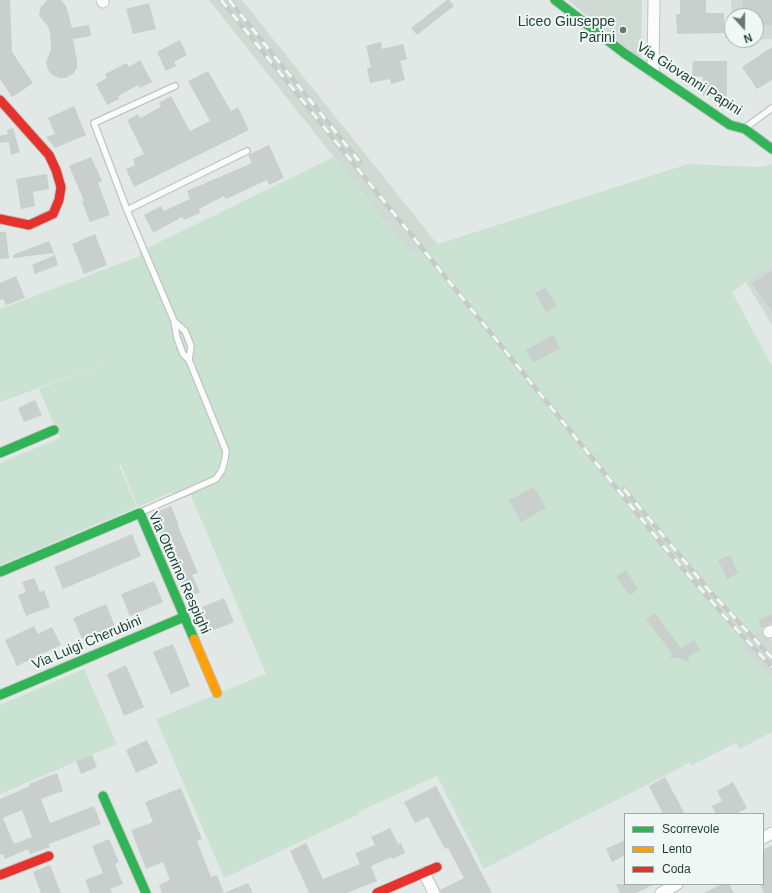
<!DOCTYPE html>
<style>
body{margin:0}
#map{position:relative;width:772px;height:893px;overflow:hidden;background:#e2e8e5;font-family:Arial,sans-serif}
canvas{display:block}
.legend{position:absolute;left:624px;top:813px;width:140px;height:72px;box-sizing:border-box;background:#eff8f4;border:1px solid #9cada8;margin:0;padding:5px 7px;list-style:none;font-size:12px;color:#1f3c35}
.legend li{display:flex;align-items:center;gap:8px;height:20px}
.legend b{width:20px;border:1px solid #9cada8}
.north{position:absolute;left:724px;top:8px;width:40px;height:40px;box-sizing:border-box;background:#eff8f4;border:1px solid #9cada8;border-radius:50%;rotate:159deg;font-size:11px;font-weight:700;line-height:16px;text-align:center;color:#1f3c35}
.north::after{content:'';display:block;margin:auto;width:14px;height:18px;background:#637873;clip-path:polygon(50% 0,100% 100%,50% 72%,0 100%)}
</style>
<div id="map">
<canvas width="772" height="893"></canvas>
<ul class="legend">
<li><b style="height:5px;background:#30b455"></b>Scorrevole</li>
<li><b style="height:5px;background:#ff9f0a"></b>Lento</li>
<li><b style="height:5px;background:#e5322d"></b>Coda</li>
</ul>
<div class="north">N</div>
</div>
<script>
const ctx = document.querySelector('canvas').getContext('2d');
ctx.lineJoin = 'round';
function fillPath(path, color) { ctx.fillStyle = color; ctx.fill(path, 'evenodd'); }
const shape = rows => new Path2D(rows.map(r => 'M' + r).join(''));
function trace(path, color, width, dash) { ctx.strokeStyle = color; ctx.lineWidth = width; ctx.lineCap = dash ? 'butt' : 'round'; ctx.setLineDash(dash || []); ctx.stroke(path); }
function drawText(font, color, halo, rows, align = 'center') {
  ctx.font = font + ' Arial,sans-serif'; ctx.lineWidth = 4; ctx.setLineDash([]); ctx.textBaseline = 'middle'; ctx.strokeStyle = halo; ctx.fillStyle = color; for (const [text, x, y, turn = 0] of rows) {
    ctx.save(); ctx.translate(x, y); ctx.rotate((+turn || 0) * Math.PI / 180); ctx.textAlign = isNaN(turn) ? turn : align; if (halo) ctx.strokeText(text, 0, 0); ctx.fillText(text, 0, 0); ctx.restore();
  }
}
const built = shape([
 [209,0,242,0,534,365,772,641,772,678,741,648,410,253],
 [568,0,642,0,641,60],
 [731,0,772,0,772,39,732,42,732,40,756,40,756,16,732,16,732,37],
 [772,264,772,325,746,282]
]);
const green = shape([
 [334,157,410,253,688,164,760,167,772,164,772,264,732,292,772,366,772,624,761,629,741,648,772,678,772,732,739,749,736,743,692,765,690,762,684,765,684,766,571,823,484,869,437,776,358,812,359,814,224,878,156,719,266,674,191,495,176,501,172,492,138,507,121,465,119,465,137,507,0,565,0,463,60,438,39,389,114,361,0,402,0,309,140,256,139,252],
 [84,669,117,744,0,794,0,705]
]);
const building = shape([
 [0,0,10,0,12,52,33,83,12,97,0,79],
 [47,0,61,0,66,6,72,28,89,25,91,36,73,39,77,61,77,68,73,74,65,78,59,78,52,75,48,70,46,62,51,50,50,32,47,25,40,17,39,13,41,7],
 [447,0,449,0,454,6,417,35,411,28],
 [680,0,706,0,706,13,724,13,724,33,677,34,676,14,680,14],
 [743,0,772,0,772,25,756,24,756,16,742,16],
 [149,3,156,29,133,34,126,9],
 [180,40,187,55,174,62,176,66,166,71,157,52],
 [381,42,382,49,403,44,407,59,400,61,405,80,391,84,390,79,370,83,367,68,371,67,366,46],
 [772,47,772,80,757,89,742,67],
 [140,60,152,82,140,88,138,85,118,96,119,99,107,105,96,84,107,78,105,74,127,63,129,67],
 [693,61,727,61,727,97,703,96,703,77,692,76],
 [208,71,231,111,238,107,249,130,134,187,126,169,135,165,133,159,144,154,127,120,138,114,140,118,161,107,159,103,171,96,190,131,210,121,188,81],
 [74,106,86,135,55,148,46,137,55,134,48,118],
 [13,128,20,152,11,155,9,142,0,143,0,136,8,134,7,130],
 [269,145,284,178,269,185,267,180,226,199,224,196,199,209,200,213,184,220,182,217,153,233,144,215,161,206,164,211,190,199,187,191,252,163,248,155],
 [91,157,102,181,98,183,110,215,90,222,82,202,84,201,69,166],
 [47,174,49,189,33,192,35,206,21,209,16,179],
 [0,232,6,232,9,258,0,259],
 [95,234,107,265,84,274,72,244],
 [49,241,54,253,13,258,13,255],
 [55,255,58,265,35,274,32,265],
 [772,270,772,312,752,284],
 [16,276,25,298,6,305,3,299,0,300,0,283],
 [545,288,557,306,546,312,535,293],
 [553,335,560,348,534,363,526,350],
 [35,400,42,415,24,422,18,408],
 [534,487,546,508,521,522,509,500],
 [171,506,179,525,178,526,198,573,192,575,200,592,188,598,152,514],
 [132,534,141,556,63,589,54,567],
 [730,555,738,573,727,579,718,560],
 [626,570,638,589,629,595,616,576],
 [34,578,40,592,44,590,50,607,26,616,18,595,26,592,22,582],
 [154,581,163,602,130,616,121,594],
 [224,598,234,622,209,632,202,616,205,614,202,607],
 [106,604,115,626,82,639,73,618],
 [655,613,681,649,694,640,700,650,687,657,691,663,679,658,669,658,673,655,646,619],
 [772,614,772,623,761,628,758,620],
 [34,626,38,634,52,627,61,645,17,666,5,640],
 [173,644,190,686,171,694,153,652],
 [126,665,144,707,124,716,107,674],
 [147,740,158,763,136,773,126,750],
 [92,755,97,767,81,774,76,761],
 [57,773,63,791,41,799,50,823,94,806,101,824,49,844,50,847,30,854,28,849,5,859,3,854,0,855,0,799,30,786,29,784],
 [22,810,32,837,14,844,3,818],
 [665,777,685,814,663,814,649,786],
 [733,782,747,808,736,814,716,814,712,806,722,801,717,791],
 [436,786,464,839,492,893,441,893,440,890,464,878,448,848,445,849,428,817,415,823,404,802],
 [181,788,202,839,197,841,211,877,217,875,224,893,162,893,159,885,170,880,163,862,146,869,131,830,153,822,145,802],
 [390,828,398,844,401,843,405,853,392,859,391,857,371,866,377,881,347,893,309,893,290,851,306,843,323,879,360,864,355,853,375,845,371,837],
 [109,839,119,862,115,864,123,884,110,889,112,893,90,893,85,880,103,873,92,846],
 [625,840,625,855,612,862,606,849],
 [772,845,772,893,764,893,760,884,763,884,763,850],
 [50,865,61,893,41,893,33,872],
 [248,883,253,893,224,893],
 [616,884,655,884,636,893,620,893],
 [722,884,729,884,734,893,704,893]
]);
const lane = shape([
 [745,128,772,108],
 [127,210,247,151],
 [174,321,177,338,183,354,189,360],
 [141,512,216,479,222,470,225,459,226,451,189,360,191,346,185,331,174,321,127,210,94,123,175,86]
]);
const street = shape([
 [102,0,103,2],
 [653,72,654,0],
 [769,632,772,631],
 [763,838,772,833],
 [424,873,434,893],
 [661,893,677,884]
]);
const fast = shape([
 [555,0,624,53,730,125,745,129,772,149],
 [0,453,54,430],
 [0,572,140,513,194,639],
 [0,695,184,617],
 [103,796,146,893]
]);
const slow = shape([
 [194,639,217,693]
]);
const jam = shape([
 [0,100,49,155,56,170,61,187,59,200,53,214,29,225,0,219],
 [0,875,49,856],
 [377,893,437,867]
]);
const rail = shape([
 [221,0,665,548,726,618,772,667],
 [229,0,360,162],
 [624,489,707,588,772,658]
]);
const markers = [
 [623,30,4,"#637873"]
];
const poiNames = [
 ["Liceo Giuseppe",615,22],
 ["Parini",615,38]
];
const streetNames = [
 ["Via Giovanni Papini",689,79,33],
 ["Via Ottorino Respighi",179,573,66],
 ["Via Luigi Cherubini",87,643,-23]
];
fillPath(built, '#cfdad5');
fillPath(green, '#cae2d2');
fillPath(building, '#c9cfcd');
trace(lane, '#bfc5c2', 8);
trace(street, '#bfc5c2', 13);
trace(fast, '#bec6c3', 11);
trace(slow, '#bec6c3', 11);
trace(jam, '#bec6c3', 11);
trace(lane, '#fbfcfb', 5.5);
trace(street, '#fbfcfb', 11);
trace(fast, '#30b455', 9);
trace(slow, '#ff9f0a', 9);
trace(jam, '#e5322d', 9);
trace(rail, '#c6cac9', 4.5);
trace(rail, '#eff8f4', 3, [9]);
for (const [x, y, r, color] of markers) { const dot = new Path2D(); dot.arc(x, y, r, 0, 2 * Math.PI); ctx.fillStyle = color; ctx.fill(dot); trace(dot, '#eff8f4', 1.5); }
drawText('14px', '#1f3c35', '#eff8f4', poiNames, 'right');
drawText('14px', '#1f3c35', '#eff8f4', streetNames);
</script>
